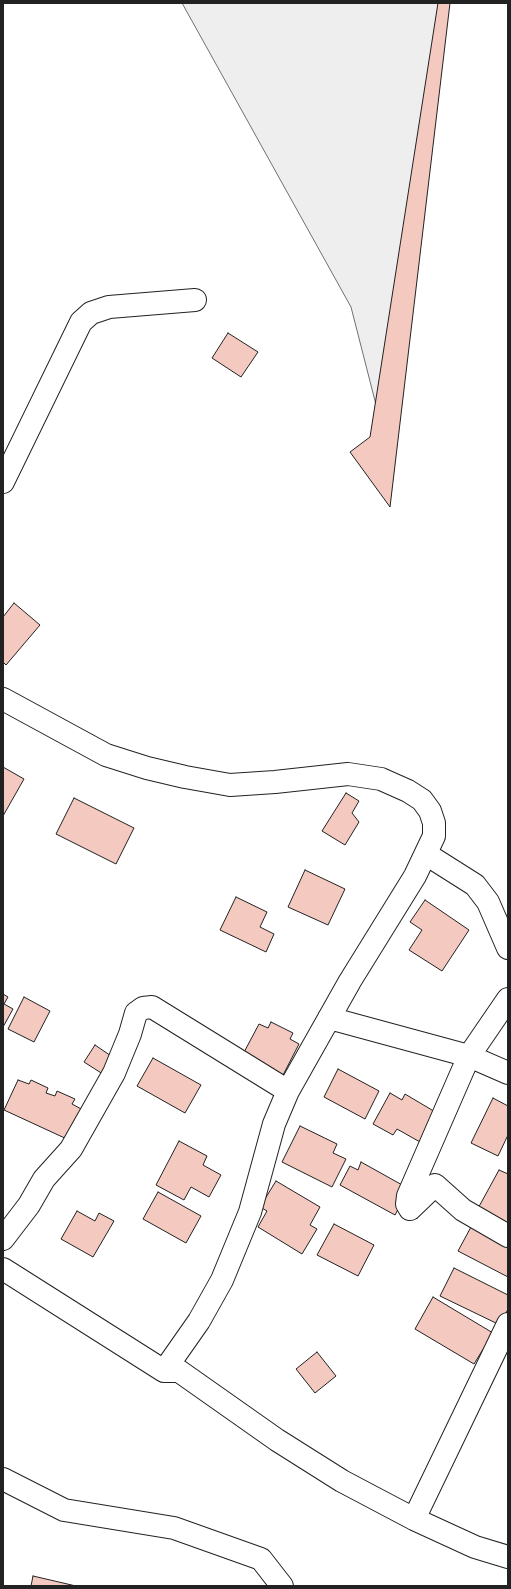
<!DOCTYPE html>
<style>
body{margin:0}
#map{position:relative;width:511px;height:1589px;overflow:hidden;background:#fff;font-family:"DejaVu Sans",sans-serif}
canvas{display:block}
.frame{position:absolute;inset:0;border:4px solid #222;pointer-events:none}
</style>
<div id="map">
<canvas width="511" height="1589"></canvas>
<div class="frame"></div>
</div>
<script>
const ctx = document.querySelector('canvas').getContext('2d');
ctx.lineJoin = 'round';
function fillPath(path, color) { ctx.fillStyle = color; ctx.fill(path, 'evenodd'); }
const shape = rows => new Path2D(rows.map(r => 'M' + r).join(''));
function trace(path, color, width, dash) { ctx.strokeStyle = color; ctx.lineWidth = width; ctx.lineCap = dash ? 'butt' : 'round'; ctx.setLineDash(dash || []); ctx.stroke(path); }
const green = shape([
 [182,3,444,3,385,440,351,307,182,3]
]);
const building = shape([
 [438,3,450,3,390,507,350,452,370,437,438,3],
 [228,333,258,352,241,377,212,358,228,333],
 [14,603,40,625,6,665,3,662,3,617,14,603],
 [3,767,24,779,3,816,3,767],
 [346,793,359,801,352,813,359,822,345,845,322,831,346,793],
 [74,798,134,828,116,864,56,834,74,798],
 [305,870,345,889,328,925,288,907,305,870],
 [236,897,267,912,260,927,274,934,266,952,220,930,236,897],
 [425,900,469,930,442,971,409,950,422,930,410,922,425,900],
 [3,994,8,997,4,1004,13,1009,3,1027,3,994],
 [24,997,50,1011,34,1042,8,1029,24,997],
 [271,1022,293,1033,290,1039,299,1044,282,1077,242,1056,259,1024,268,1028,271,1022],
 [95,1045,117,1060,106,1076,84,1062,95,1045],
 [153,1058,201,1085,185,1113,137,1086,153,1058],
 [338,1069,379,1091,365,1119,324,1097,338,1069],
 [18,1080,29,1084,31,1080,48,1088,46,1093,55,1096,57,1091,75,1099,72,1104,83,1110,69,1140,4,1110,18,1080],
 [390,1093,402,1100,405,1094,437,1113,420,1142,397,1129,393,1135,373,1124,390,1093],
 [493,1098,508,1106,508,1135,498,1156,471,1143,493,1098],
 [300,1126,337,1144,333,1153,346,1159,332,1187,282,1162,300,1126],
 [179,1141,207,1156,203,1165,221,1175,209,1197,191,1187,184,1200,156,1185,179,1141],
 [361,1162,404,1186,403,1200,395,1215,340,1185,350,1166,358,1170,361,1162],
 [499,1170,508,1174,508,1229,476,1212,499,1170],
 [276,1181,320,1207,310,1225,317,1229,302,1254,258,1227,267,1211,260,1207,276,1181],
 [158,1192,201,1216,186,1243,143,1219,158,1192],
 [77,1211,95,1221,99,1213,114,1221,93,1257,61,1239,77,1211],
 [334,1224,374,1245,358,1276,317,1255,334,1224],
 [471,1227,508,1247,508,1277,458,1251,471,1227],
 [454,1268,508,1295,508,1309,500,1325,440,1296,454,1268],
 [433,1297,493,1333,474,1364,415,1329,433,1297],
 [317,1352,336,1376,315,1393,296,1369,317,1352],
 [33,1576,76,1586,31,1586,33,1576]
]);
const minor = shape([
 [3,482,81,322,91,313,109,307,195,300],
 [3,699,106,755,147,768,185,777,230,785,275,782,348,774,381,779,408,791,422,800,430,811,434,823,434,836,415,876,350,981,288,1091,274,1124,250,1212,222,1280,199,1321,164,1371],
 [426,854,475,885,488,902,508,948],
 [508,999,469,1056,408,1196,407,1204,410,1209,435,1185,463,1210,508,1236],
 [329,1018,469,1056,508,1073],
 [3,1239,29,1205,44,1179,71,1149,114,1073,130,1034,136,1013,143,1008,152,1007,288,1091],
 [3,1269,164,1371,179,1371,277,1440,342,1481,414,1519,475,1547,508,1557],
 [3,1479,64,1510,174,1528,261,1559,282,1586],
 [414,1519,508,1324]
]);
fillPath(green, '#eee');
trace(green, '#6f6f6f', 1);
fillPath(building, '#f3c9c0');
trace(building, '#222', 1);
trace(minor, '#222', 24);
trace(minor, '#fff', 22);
</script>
